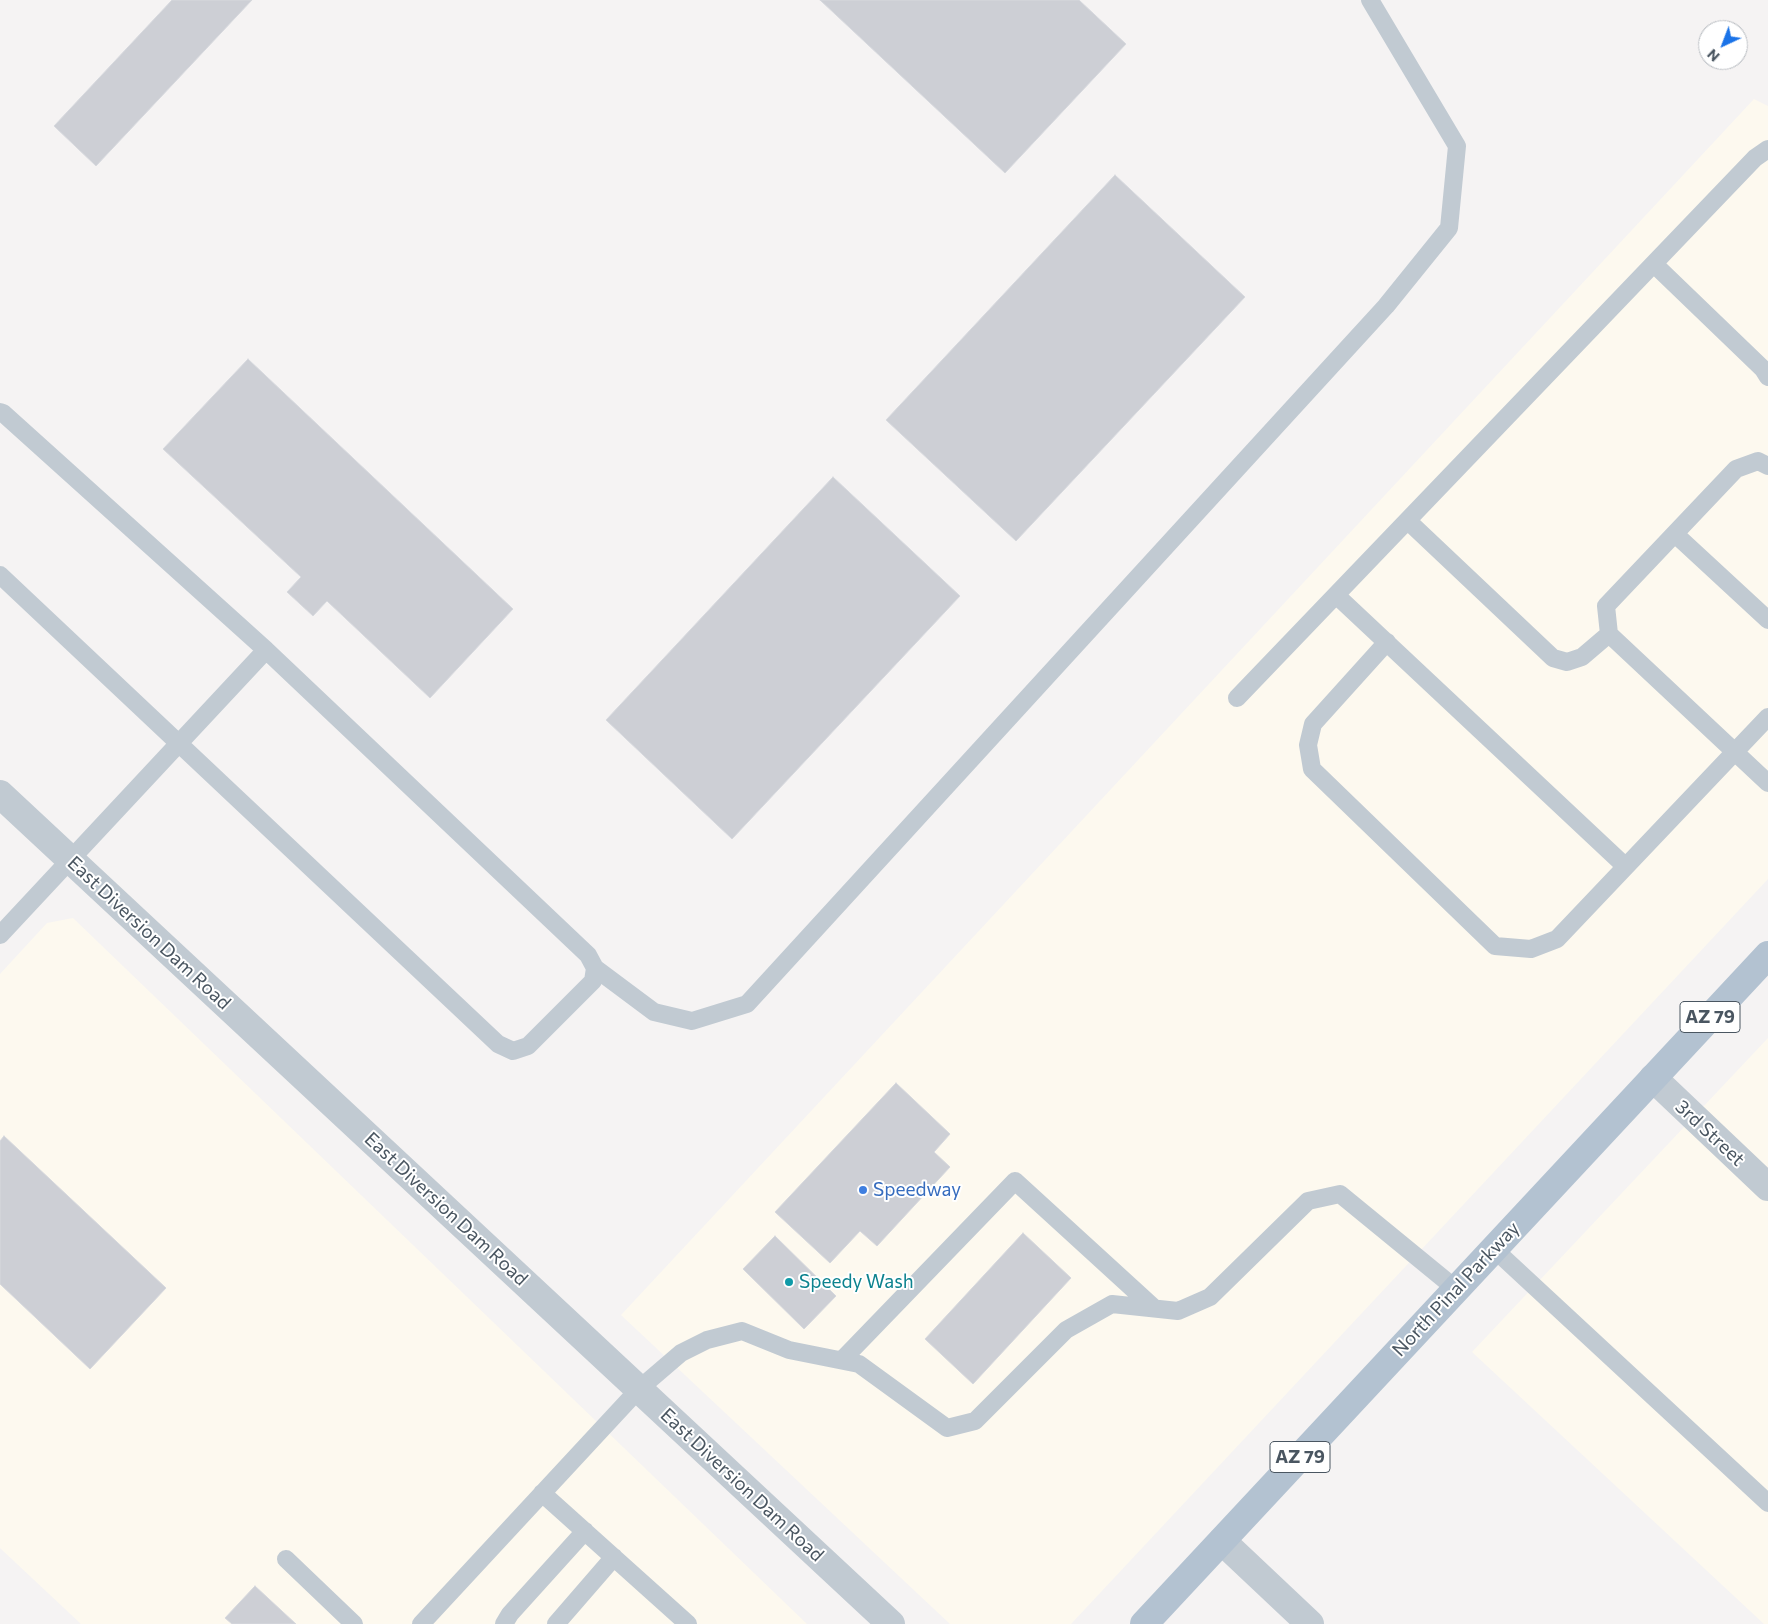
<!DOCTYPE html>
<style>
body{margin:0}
#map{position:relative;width:1768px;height:1624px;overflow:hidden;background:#f5f3f3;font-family:Commissioner,sans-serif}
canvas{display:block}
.north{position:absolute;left:1698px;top:20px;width:50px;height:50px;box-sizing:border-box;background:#fff;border:1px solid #b7bbc0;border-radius:50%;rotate:223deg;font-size:14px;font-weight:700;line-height:20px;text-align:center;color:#4a5661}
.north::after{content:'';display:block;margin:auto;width:18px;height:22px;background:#1a73e8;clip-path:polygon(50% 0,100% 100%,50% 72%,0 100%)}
</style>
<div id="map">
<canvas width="1768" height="1624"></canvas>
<div class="north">N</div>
</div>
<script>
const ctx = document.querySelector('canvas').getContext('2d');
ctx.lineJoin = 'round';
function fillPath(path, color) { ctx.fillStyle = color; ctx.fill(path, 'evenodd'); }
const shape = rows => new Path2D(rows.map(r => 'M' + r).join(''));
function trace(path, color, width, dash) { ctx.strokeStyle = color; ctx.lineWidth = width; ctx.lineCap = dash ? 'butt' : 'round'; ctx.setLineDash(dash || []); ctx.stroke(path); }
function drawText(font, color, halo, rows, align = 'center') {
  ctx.font = font + ' Commissioner,sans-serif'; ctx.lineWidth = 4; ctx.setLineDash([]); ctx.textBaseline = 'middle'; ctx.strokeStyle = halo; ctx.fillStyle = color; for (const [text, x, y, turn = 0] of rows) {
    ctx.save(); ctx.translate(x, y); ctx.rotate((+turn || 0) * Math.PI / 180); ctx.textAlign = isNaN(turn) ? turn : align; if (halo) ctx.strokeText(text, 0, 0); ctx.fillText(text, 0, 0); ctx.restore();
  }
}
const commercial = shape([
 [1754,99,1768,106,1768,879,1071,1624,950,1624,621,1315],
 [73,918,807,1624,81,1624,0,1548,0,974,47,923],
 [1768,1038,1768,1624,1764,1624,1472,1352]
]);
const building = shape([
 [172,0,252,0,96,166,54,126,172,0],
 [820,0,1079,0,1126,44,1005,173,820,0],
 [1115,175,1245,297,1016,541,886,420,1115,175],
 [248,359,513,609,430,698,327,601,313,616,287,592,301,577,163,449,248,359],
 [833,477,960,596,732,839,606,720,833,477],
 [896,1083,950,1134,934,1152,950,1167,877,1246,860,1231,830,1263,775,1212,896,1083],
 [4,1136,166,1288,90,1369,0,1284,0,1141,4,1136],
 [1023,1233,1071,1278,973,1384,925,1339,1023,1233],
 [775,1236,836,1296,804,1329,743,1269,775,1236],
 [255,1586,296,1624,232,1624,225,1618,255,1586]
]);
const service = shape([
 [1654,264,1763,369,1768,377],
 [0,412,3,413,266,650,588,955,595,968,593,981,528,1046,513,1051,498,1044,0,575],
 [1768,466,1758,461,1736,469,1606,606,1609,634,1768,783],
 [1408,521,1553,658,1567,662,1582,657,1609,634],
 [1675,534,1768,620],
 [1336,595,1625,866],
 [1387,642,1313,724,1308,745,1312,769,1495,946,1531,949,1557,939,1768,717],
 [1237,698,1755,158,1768,149],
 [0,935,266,650],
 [595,968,654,1012,692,1021,747,1004,1386,306,1449,228,1457,146,1370,0],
 [1494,1249,1768,1503],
 [842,1360,1015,1181,1154,1308],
 [542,1493,688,1624],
 [286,1559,354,1624],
 [421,1624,639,1389,681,1353,707,1340,742,1331,789,1350,859,1364,947,1428,975,1421,1066,1330,1112,1304,1178,1311,1210,1297,1308,1201,1340,1194,1456,1289],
 [504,1624,510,1614,585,1531],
 [556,1624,614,1557]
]);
const minor = shape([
 [0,794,891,1624],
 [1653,1078,1768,1187],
 [1222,1541,1310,1624]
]);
const primary = shape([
 [1144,1624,1768,955]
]);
const markers = [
 [863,1190,5,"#3f7fe0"],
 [789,1282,5,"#0f9aa8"]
];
const shields = [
 [1710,1017,60],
 [1300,1457,60]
];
const shieldNames = [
 ["AZ 79",1710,1017],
 ["AZ 79",1300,1457]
];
const streetNames = [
 ["East Diversion Dam Road",149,933,43],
 ["3rd Street",1710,1133,43],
 ["East Diversion Dam Road",446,1209,43],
 ["North Pinal Parkway",1456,1289,-47],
 ["East Diversion Dam Road",742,1485,43]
];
const shopNames = [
 ["Speedway",873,1190]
];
const cultureNames = [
 ["Speedy Wash",799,1282]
];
fillPath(commercial, '#fdf9ef');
fillPath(building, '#cdcfd5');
trace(building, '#d7d9de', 1);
trace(service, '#c1cad2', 18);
trace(minor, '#c1cad2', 28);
trace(primary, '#b3c2d1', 28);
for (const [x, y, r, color] of markers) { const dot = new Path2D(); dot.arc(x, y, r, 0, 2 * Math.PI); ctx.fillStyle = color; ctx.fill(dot); trace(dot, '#fff', 2); }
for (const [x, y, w] of shields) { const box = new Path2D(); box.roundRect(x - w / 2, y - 15.5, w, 31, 4); ctx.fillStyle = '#fff'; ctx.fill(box); trace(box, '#4a5661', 1); }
drawText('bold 18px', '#4a5661', null, shieldNames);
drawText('19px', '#4a5661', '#fff', streetNames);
drawText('19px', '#366cbe', '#fff', shopNames, 'left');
drawText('19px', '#0d838f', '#fff', cultureNames, 'left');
</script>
